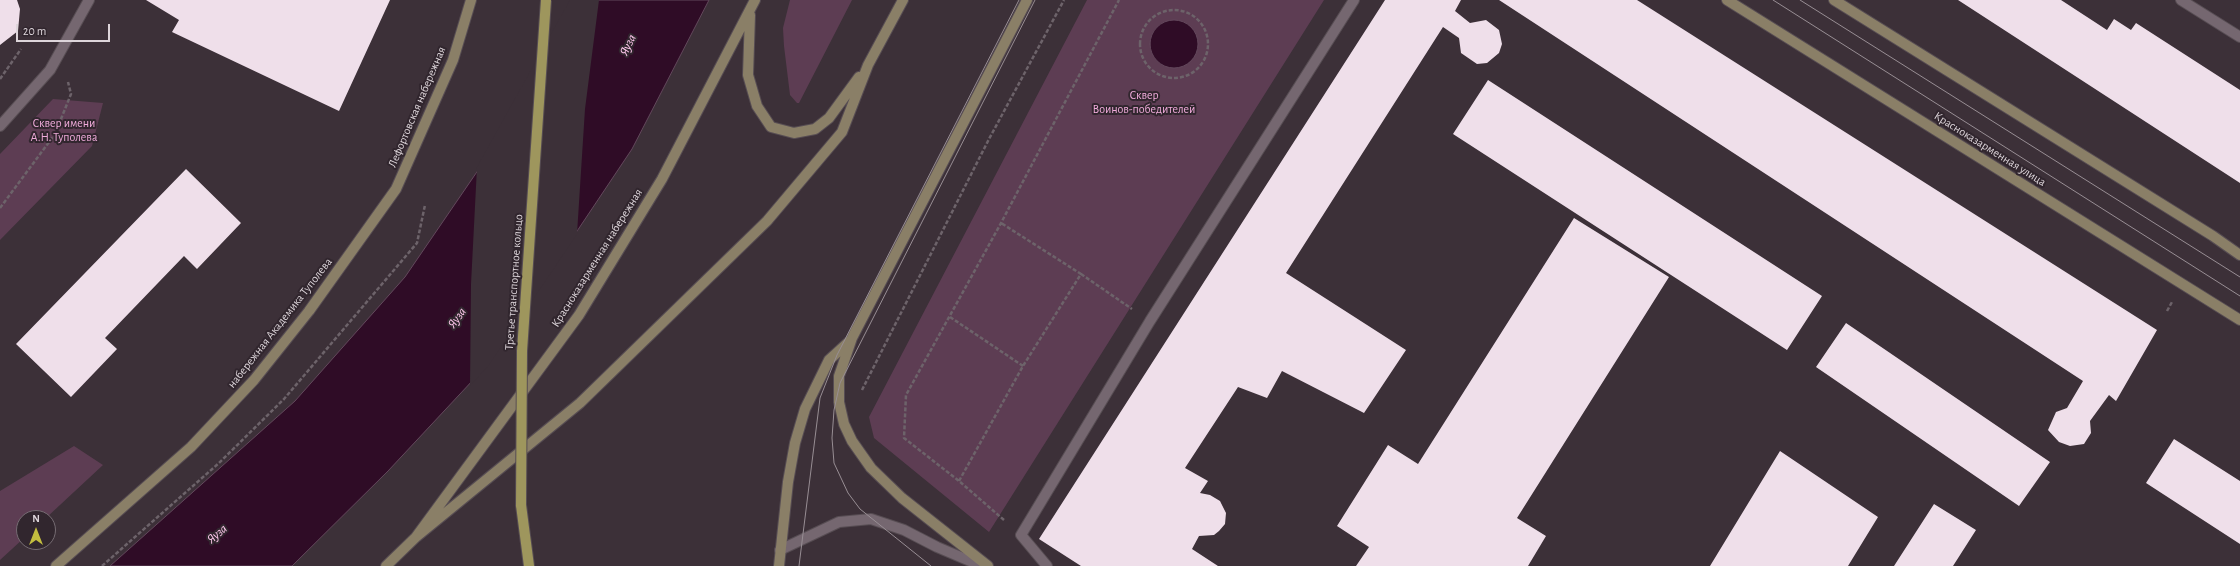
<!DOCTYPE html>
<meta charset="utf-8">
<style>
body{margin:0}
#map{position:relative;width:2240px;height:566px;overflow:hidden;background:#3c3038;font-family:"Alegreya Sans",sans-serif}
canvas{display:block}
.north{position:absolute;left:16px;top:510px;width:40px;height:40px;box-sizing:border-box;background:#31262e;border:1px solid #766c73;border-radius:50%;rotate:0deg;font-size:11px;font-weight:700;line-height:16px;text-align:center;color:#ddd5da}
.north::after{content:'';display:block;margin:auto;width:14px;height:18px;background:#c3bd3f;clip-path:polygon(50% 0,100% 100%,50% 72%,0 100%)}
.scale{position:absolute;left:16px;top:24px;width:94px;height:18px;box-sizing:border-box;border:2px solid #ddd5da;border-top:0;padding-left:5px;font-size:12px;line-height:14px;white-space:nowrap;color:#ddd5da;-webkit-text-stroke:3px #31262e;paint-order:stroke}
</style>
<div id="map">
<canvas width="2240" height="566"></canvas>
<div class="north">N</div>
<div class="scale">20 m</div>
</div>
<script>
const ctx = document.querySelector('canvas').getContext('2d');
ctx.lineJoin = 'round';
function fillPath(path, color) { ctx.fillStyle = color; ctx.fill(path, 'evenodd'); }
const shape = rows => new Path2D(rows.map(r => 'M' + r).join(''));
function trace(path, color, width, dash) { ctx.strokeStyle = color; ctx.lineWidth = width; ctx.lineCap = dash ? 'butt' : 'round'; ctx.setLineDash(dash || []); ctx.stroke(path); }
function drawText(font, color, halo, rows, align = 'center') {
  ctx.font = font + ' "Alegreya Sans",sans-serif'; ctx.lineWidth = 4; ctx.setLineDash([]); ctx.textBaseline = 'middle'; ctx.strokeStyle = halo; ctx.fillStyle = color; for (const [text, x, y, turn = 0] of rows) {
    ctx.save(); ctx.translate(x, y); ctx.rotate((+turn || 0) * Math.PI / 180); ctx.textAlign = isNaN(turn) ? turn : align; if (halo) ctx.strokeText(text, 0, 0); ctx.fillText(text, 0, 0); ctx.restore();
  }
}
const green = shape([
 [790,0,852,0,799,103,797,103,790,95,784,46,783,28],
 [1087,0,1324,0,989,532,874,438,869,417],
 [53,99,103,103,92,146,0,240,0,154],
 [74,446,103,465,46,518,24,518,24,538,0,560,0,491]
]);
const water = shape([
 [572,0,709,0,632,149,488,364,388,471,292,566,110,566,295,401,405,277,483,163,572,0],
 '1150 44a24 24 0 1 1 48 0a24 24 0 1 1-48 0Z'
]);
const pier = shape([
 [570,0,599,0,585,109,577,234,489,365,470,386,471,284,477,167]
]);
const building = shape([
 [0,0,17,0,20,9,18,31,0,45],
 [146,0,390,0,339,111,172,32,179,20],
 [1385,0,1461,0,1455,11,1470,23,1486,20,1499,30,1502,44,1499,53,1487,63,1477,64,1461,53,1459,38,1443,27,1286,273,1406,350,1364,413,1282,371,1267,398,1238,387,1185,468,1208,481,1200,493,1210,495,1220,501,1226,513,1225,524,1219,531,1214,535,1199,536,1192,549,1218,566,1081,566,1039,539],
 [1499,0,1637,0,2157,330,2116,401,2109,395,2090,421,2091,433,2084,444,2070,446,2059,442,2048,430,2056,412,2067,408,2083,381],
 [1958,0,2061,0,2107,30,2114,19,2131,30,2136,23,2240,90,2240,183],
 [1488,80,1822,296,1787,350,1453,134],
 [186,169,241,223,197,269,184,256,105,338,117,349,71,397,16,344],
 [1574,218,1669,277,1517,518,1546,536,1528,566,1356,566,1369,547,1337,526,1388,445,1418,464],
 [1846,323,2050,462,2019,506,1816,367],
 [2174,439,2240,481,2240,544,2146,483],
 [1780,451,1878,517,1848,566,1710,566],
 [1934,504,1976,530,1953,566,1894,566]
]);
const path = shape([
 '1140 44a34 34 0 1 1 68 0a34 34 0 1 1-68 0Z',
 [0,79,21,49],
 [0,208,55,134,71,94,68,82],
 [1081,274,1132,309],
 [2167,311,2172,302],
 [950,317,1023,366],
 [862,390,989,139,1064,0],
 [959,481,1023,366,1081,274,1001,223],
 [1004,520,959,481,904,438,906,395,1001,223,1119,0],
 [102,566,219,463,284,399,417,243,425,205]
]);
const lane = shape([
 [2181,0,2240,37],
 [0,126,50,70,89,0],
 [780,550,839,522,871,519,904,530,937,547,982,566],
 [1047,566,1021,535,1150,321,1354,0]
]);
const secondary = shape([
 [1727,0,2240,320],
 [1834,0,2213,236,2240,255],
 [750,15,748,75,757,106,771,127,794,133,815,129,829,118,859,77],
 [416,537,580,403,767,221,842,132,868,65,903,0],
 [56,566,191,447,254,380,309,311,396,189,453,60,471,0],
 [386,566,416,537,579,315,662,179,755,0],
 [779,566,788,482,795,443,805,409,829,360,851,340],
 [988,566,902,498,871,468,852,441,844,424,839,402,839,376,852,338,1027,0]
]);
const primary = shape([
 [521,505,529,566]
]);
const tram = shape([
 [1773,0,2240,296],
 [1800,0,2240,277],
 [799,566,820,398,837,355,1019,0],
 [931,566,860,509,848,493,834,463,832,438,834,410,840,383,1035,0]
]);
const primaryBridge = shape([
 [521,505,522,351,546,0]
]);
const parkNames = [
 ["Сквер",1144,95],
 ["Воинов-победителей",1144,109],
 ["Сквер имени",64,123],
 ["А.Н. Туполева",64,137]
];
const streetNames = [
 ["Лефортовская набережная",417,107,-67],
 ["Красноказарменная улица",1990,149,32],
 ["Красноказарменная набережная",597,258,-58],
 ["Третье транспортное кольцо",514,282,-86],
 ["набережная Академика Туполева",280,323,-52]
];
const waterNames = [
 ["Яуза",628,45,-64],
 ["Яуза",457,318,-54],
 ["Яуза",217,534,-40]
];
fillPath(green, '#5d3d53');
fillPath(water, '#2f0c26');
trace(water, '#63485c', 1);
fillPath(pier, '#3c3038');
fillPath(building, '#efdfea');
trace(lane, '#574d53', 12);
trace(secondary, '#574d53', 12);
trace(primary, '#574d53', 12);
trace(path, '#6d636a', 2.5, [4, 2]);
trace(lane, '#756770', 10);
trace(secondary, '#8a7f67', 10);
trace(primary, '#9e965d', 10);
trace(tram, '#988e94', 1);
trace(primaryBridge, '#574d53', 12, []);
trace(primaryBridge, '#9e965d', 10);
drawText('12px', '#efabda', '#31262e', parkNames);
drawText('12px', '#ddd5da', '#31262e', streetNames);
drawText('italic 13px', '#ffc8ed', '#31262e', waterNames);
</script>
